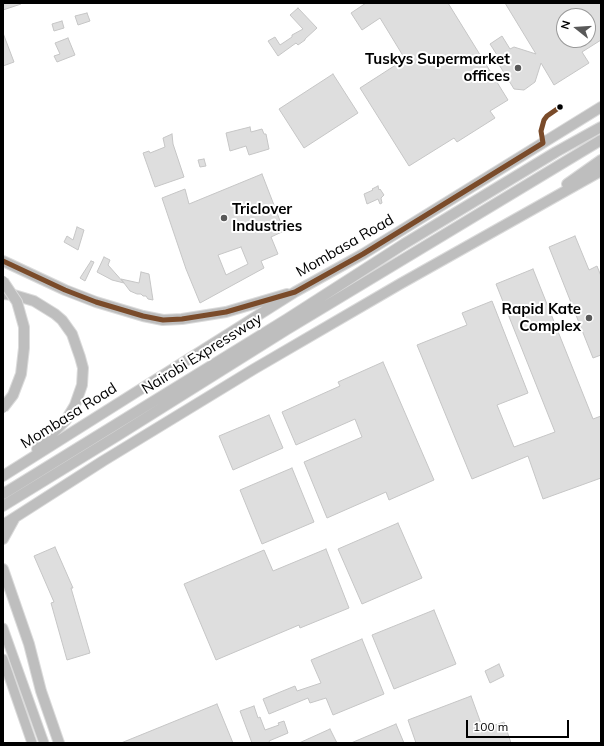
<!DOCTYPE html>
<style>
body{margin:0}
#map{position:relative;width:604px;height:746px;overflow:hidden;background:#fff;font-family:Mulish,sans-serif}
canvas{display:block}
.frame{position:absolute;inset:0;border:4px solid #000;pointer-events:none}
.north{position:absolute;left:556px;top:8px;width:40px;height:40px;box-sizing:border-box;background:#fff;border:1px solid #999;border-radius:50%;rotate:287deg;font-size:11px;font-weight:700;line-height:16px;text-align:center;color:#000}
.north::after{content:'';display:block;margin:auto;width:14px;height:18px;background:#595959;clip-path:polygon(50% 0,100% 100%,50% 72%,0 100%)}
.scale{position:absolute;left:466px;top:720px;width:103px;height:18px;box-sizing:border-box;border:2px solid #000;border-top:0;padding-left:5px;font-size:12px;line-height:14px;white-space:nowrap;color:#000;-webkit-text-stroke:3px #fff;paint-order:stroke}
</style>
<div id="map">
<canvas width="604" height="746"></canvas>
<div class="frame"></div>
<div class="north">N</div>
<div class="scale">100 m</div>
</div>
<script>
const ctx = document.querySelector('canvas').getContext('2d');
ctx.lineJoin = 'round';
function fillPath(path, color) { ctx.fillStyle = color; ctx.fill(path, 'evenodd'); }
const shape = rows => new Path2D(rows.map(r => 'M' + r).join(''));
function trace(path, color, width, dash) { ctx.strokeStyle = color; ctx.lineWidth = width; ctx.lineCap = dash ? 'butt' : 'round'; ctx.setLineDash(dash || []); ctx.stroke(path); }
function drawText(font, color, halo, rows, align = 'center') {
  ctx.font = font + ' Mulish,sans-serif'; ctx.lineWidth = 4; ctx.setLineDash([]); ctx.textBaseline = 'middle'; ctx.strokeStyle = halo; ctx.fillStyle = color; for (const [text, x, y, turn = 0] of rows) {
    ctx.save(); ctx.translate(x, y); ctx.rotate((+turn || 0) * Math.PI / 180); ctx.textAlign = isNaN(turn) ? turn : align; if (halo) ctx.strokeText(text, 0, 0); ctx.fillText(text, 0, 0); ctx.restore();
  }
}
const building = shape([
 [3,3,21,3,21,4,3,10,3,3],
 [366,3,448,3,508,100,490,111,495,118,457,142,454,138,409,166,360,88,405,59,380,18,362,30,351,13,366,3],
 [505,3,601,3,601,40,582,52,589,63,554,85,541,63,535,82,524,90,514,89,498,63,499,58,490,44,502,36,510,49,514,47,536,54,505,3],
 [564,16,588,16,588,40,564,40,564,16],
 [298,8,317,28,305,39,305,40,298,45,296,43,278,56,268,41,275,37,280,45,292,37,292,35,303,29,290,15,298,8],
 [87,13,90,21,78,25,75,16,87,13],
 [62,21,64,28,54,31,52,24,62,21],
 [3,33,14,62,3,66,3,33],
 [68,38,75,55,57,62,54,56,60,54,55,43,68,38],
 [333,74,358,113,304,148,279,109,333,74],
 [250,127,251,132,262,129,264,134,266,134,269,149,249,155,246,146,230,151,226,133,250,127],
 [172,134,173,144,184,177,155,187,143,153,149,151,150,153,165,147,163,138,172,134],
 [204,159,206,166,200,167,198,160,204,159],
 [262,174,284,231,271,237,278,254,261,261,264,268,200,303,186,269,162,198,185,189,189,204,262,174],
 [241,247,248,264,226,275,218,255,241,247],
 [378,186,379,190,380,189,384,195,381,198,382,203,380,204,378,199,367,204,364,194,373,190,372,189,378,186],
 [77,227,84,230,78,250,64,242,67,236,73,240,77,227],
 [575,236,589,270,597,266,601,276,601,355,593,358,549,247,575,236],
 [104,257,110,260,108,265,124,283,112,280,97,272,104,257],
 [91,261,94,262,85,281,80,278,91,261],
 [533,269,593,419,601,416,601,478,543,499,528,456,472,479,417,345,467,325,462,313,492,301,528,393,497,405,514,447,555,432,496,284,533,269],
 [141,272,149,274,153,300,148,299,146,296,143,296,141,294,137,294,130,291,121,279,139,283,141,272],
 [383,362,434,480,389,500,386,492,327,518,304,462,362,437,355,419,296,445,282,412,340,386,338,382,383,362],
 [269,415,283,448,233,470,219,436,269,415],
 [292,468,314,522,262,544,240,490,292,468],
 [398,523,422,578,362,604,338,549,398,523],
 [55,547,73,588,71,588,90,653,67,660,51,603,54,602,34,556,55,547],
 [326,549,349,608,300,628,299,625,216,660,184,584,264,550,273,571,326,549],
 [434,610,456,664,394,689,372,635,434,610],
 [362,639,384,694,333,715,326,698,310,703,308,698,269,714,263,699,295,686,297,691,321,683,311,660,362,639],
 [499,664,504,676,490,683,485,671,499,664],
 [471,696,483,729,504,722,511,743,416,743,408,720,471,696],
 [217,704,233,743,121,743,217,704],
 [254,706,258,718,260,717,265,730,279,725,278,723,284,721,288,733,269,741,270,743,252,743,240,711,254,706],
 [396,724,404,743,351,743,396,724],
 [330,729,337,743,299,743,330,729]
]);
const primary = shape([
 [3,628,44,743],
 [3,659,32,743]
]);
const highway = shape([
 [567,184,601,160],
 [3,261,65,290,96,302,143,316,163,320,182,319,226,312,287,294],
 [3,294,14,295,34,301,55,314,62,320,72,334,80,357,83,368,82,385,75,405,66,420,37,449],
 [3,476,295,292,363,254,601,107],
 [3,494,287,319,404,244,556,152,601,127],
 [3,506,117,436,286,330,601,140],
 [3,525,103,461,254,369,400,284,601,171],
 [3,539,14,519],
 [3,569,29,644,41,691,59,743]
]);
const highwayBridge = shape([
 [3,281,17,302,24,327,24,348,21,374,13,395,3,408]
]);
const bus1 = shape([
 [3,261,65,290,96,302,143,316,163,320,182,319,226,312,295,292,363,254,543,143,541,131,544,120,547,116,560,107]
]);
const markers = [
 [518,68,4,"#595959"],
 [560,107,3.5,"#000"],
 [224,218,4,"#595959"],
 [589,318,4,"#595959"]
];
const poiNames = [
 ["Tuskys Supermarket",510,59],
 ["offices",510,76],
 ["Triclover",232,209,"left"],
 ["Industries",232,226,"left"],
 ["Rapid Kate",581,309],
 ["Complex",581,326]
];
const streetNames = [
 ["Mombasa Road",345,246,-30],
 ["Nairobi Expressway",202,354,-32],
 ["Mombasa Road",69,416,-32]
];
fillPath(building, '#dedede');
trace(building, '#c6c6c6', 1);
trace(primary, '#dbdbdb', 11);
trace(highway, '#dbdbdb', 12);
trace(primary, '#bebebe', 9);
trace(highway, '#bebebe', 10);
trace(highwayBridge, '#dbdbdb', 12, []);
trace(highwayBridge, '#bebebe', 10);
trace(bus1, '#7a4b2a', 5);
for (const [x, y, r, color] of markers) { const dot = new Path2D(); dot.arc(x, y, r, 0, 2 * Math.PI); ctx.fillStyle = color; ctx.fill(dot); trace(dot, '#fff', 1.5); }
drawText('bold 15px', '#000', '#fff', poiNames, 'right');
drawText('15px', '#000', '#fff', streetNames);
</script>
